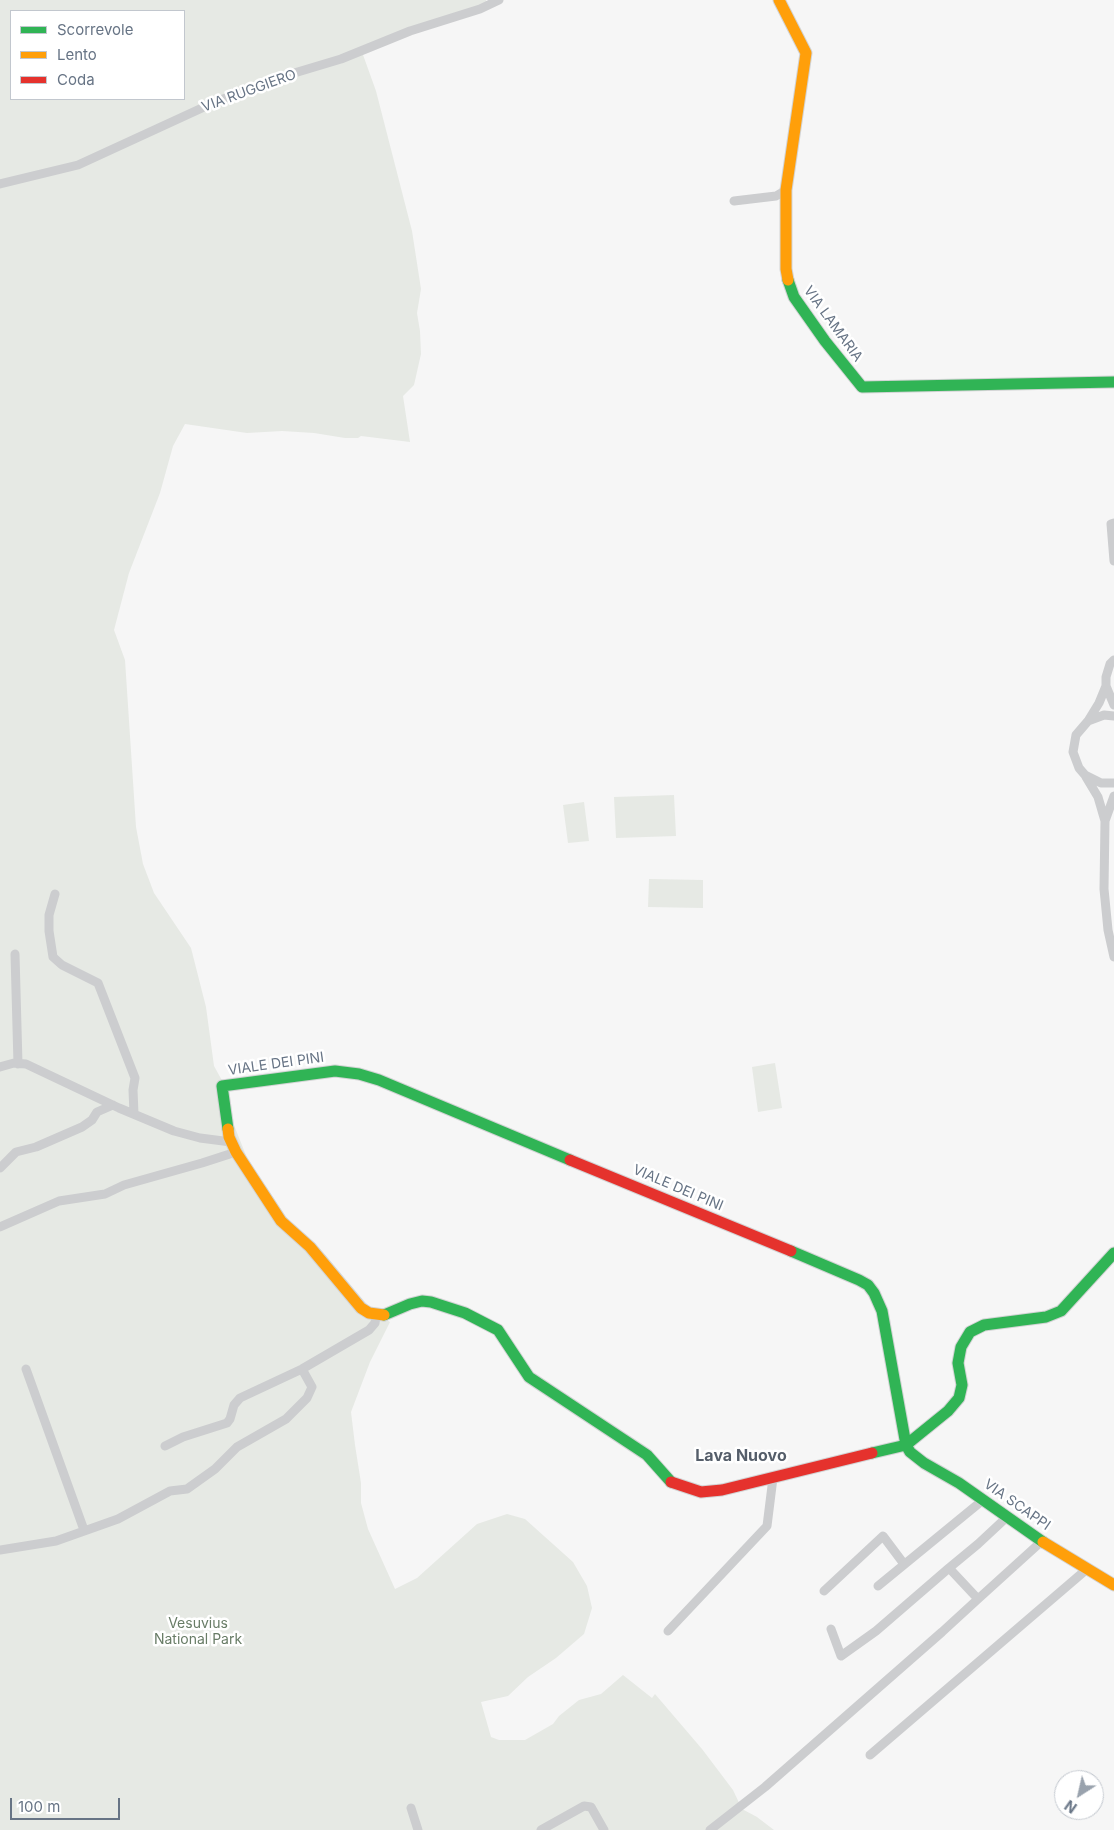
<!DOCTYPE html>
<style>
body{margin:0}
#map{position:relative;width:1114px;height:1830px;overflow:hidden;background:#f6f6f6;font-family:Inter,sans-serif}
canvas{display:block}
.legend{position:absolute;left:10px;top:10px;width:175px;height:90px;box-sizing:border-box;background:#fff;border:1px solid #c2c7ce;margin:0;padding:6px 9px;list-style:none;font-size:15px;color:#677485}
.legend li{display:flex;align-items:center;gap:10px;height:25px}
.legend b{width:25px;border:1px solid #c2c7ce}
.north{position:absolute;left:1054px;top:1770px;width:50px;height:50px;box-sizing:border-box;background:#fff;border:1px solid #c2c7ce;border-radius:50%;rotate:215deg;font-size:14px;font-weight:700;line-height:20px;text-align:center;color:#677485}
.north::after{content:'';display:block;margin:auto;width:18px;height:22px;background:#99a2ad;clip-path:polygon(50% 0,100% 100%,50% 72%,0 100%)}
.scale{position:absolute;left:10px;top:1798px;width:110px;height:22px;box-sizing:border-box;border:2px solid #677485;border-top:0;padding-left:6px;font-size:15px;line-height:18px;white-space:nowrap;color:#677485;-webkit-text-stroke:4px #fff;paint-order:stroke}
</style>
<div id="map">
<canvas width="1114" height="1830"></canvas>
<ul class="legend">
<li><b style="height:6px;background:#30b455"></b>Scorrevole</li>
<li><b style="height:6px;background:#ff9f0a"></b>Lento</li>
<li><b style="height:6px;background:#e5322d"></b>Coda</li>
</ul>
<div class="north">N</div>
<div class="scale">100 m</div>
</div>
<script>
const ctx = document.querySelector('canvas').getContext('2d');
ctx.lineJoin = 'round';
function fillPath(path, color) { ctx.fillStyle = color; ctx.fill(path, 'evenodd'); }
const shape = rows => new Path2D(rows.map(r => 'M' + r).join(''));
function trace(path, color, width, dash) { ctx.strokeStyle = color; ctx.lineWidth = width; ctx.lineCap = dash ? 'butt' : 'round'; ctx.setLineDash(dash || []); ctx.stroke(path); }
function drawText(font, color, halo, rows, align = 'center') {
  ctx.font = font + ' Inter,sans-serif'; ctx.lineWidth = 5; ctx.setLineDash([]); ctx.textBaseline = 'middle'; ctx.strokeStyle = halo; ctx.fillStyle = color; for (const [text, x, y, turn = 0] of rows) {
    ctx.save(); ctx.translate(x, y); ctx.rotate((+turn || 0) * Math.PI / 180); ctx.textAlign = isNaN(turn) ? turn : align; if (halo) ctx.strokeText(text, 0, 0); ctx.fillText(text, 0, 0); ctx.restore();
  }
}
const green = shape([
 [0,0,486,0,487,8,362,52,376,91,412,231,421,289,417,313,420,331,421,354,414,385,403,396,410,442,361,436,358,438,345,438,314,433,282,431,247,433,185,424,173,446,160,493,129,573,114,630,125,660,136,827,143,864,154,893,191,948,206,1007,214,1066,229,1093,234,1125,247,1158,289,1221,323,1252,371,1309,390,1322,370,1362,351,1412,355,1445,361,1483,361,1503,368,1529,395,1589,417,1578,477,1524,507,1514,525,1519,573,1562,587,1586,592,1608,584,1634,556,1658,528,1677,508,1696,481,1702,491,1737,499,1740,525,1740,553,1724,559,1716,579,1700,601,1694,623,1675,652,1698,655,1694,702,1749,733,1790,742,1809,757,1817,774,1830,0,1830],
 [11,11,184,11,184,99,11,99],
 [674,795,676,836,616,838,614,797],
 [584,802,589,841,568,843,563,805],
 [649,879,703,880,703,908,648,907],
 [775,1063,782,1108,758,1112,752,1067]
]);
const street = shape([
 [0,184,78,165,215,102,291,74,341,59,410,31,480,9,499,0],
 [734,201,776,196,786,190],
 [1114,523,1111,524,1114,561],
 [1114,660,1110,664,1106,677,1106,686,1114,705],
 [1114,716,1104,715,1088,721,1076,735,1073,752,1079,768,1085,775,1101,783,1114,783],
 [1088,721,1099,703,1106,686],
 [1086,777,1098,797,1105,821],
 [1114,796,1105,821,1104,889,1108,930,1114,957],
 [55,894,49,915,49,931,53,957,62,965,98,983,135,1078,133,1090,134,1114],
 [15,954,18,1064],
 [0,1067,14,1063,26,1064,119,1108,174,1131,200,1138,231,1142],
 [0,1168,16,1152,36,1147,82,1127,92,1120,97,1112,113,1105],
 [0,1227,59,1201,105,1194,124,1185,202,1163,236,1152],
 [26,1369,84,1530],
 [165,1446,183,1437,227,1423,230,1419,234,1405,240,1398,302,1369,369,1330,375,1323,376,1316],
 [0,1550,56,1541,118,1519,170,1491,187,1489,215,1469,237,1447,286,1419,307,1398,312,1387,302,1369],
 [949,1568,978,1544,1007,1517],
 [878,1586,983,1500],
 [824,1591,883,1536,904,1564],
 [978,1599,1042,1541],
 [668,1631,767,1526,773,1478],
 [870,1755,1087,1569],
 [411,1808,418,1830],
 [541,1830,584,1806,591,1807,604,1830],
 [710,1830,765,1787,942,1632,978,1599,949,1568,876,1631,841,1656,831,1629]
]);
const fast = shape([
 [788,280,794,297,825,341,862,387,1114,382],
 [228,1129,222,1086,335,1071,359,1074,379,1080,570,1160],
 [791,1251,859,1280,868,1285,874,1293,882,1311,906,1445,910,1452,924,1463,959,1483,1043,1542],
 [384,1315,410,1304,422,1301,431,1302,465,1313,498,1330,529,1377,647,1455,671,1482],
 [872,1453,906,1445,948,1411,959,1398,962,1385,958,1363,961,1347,970,1332,984,1325,1046,1317,1061,1311,1114,1253]
]);
const slow = shape([
 [779,0,806,53,786,190,786,269,788,280],
 [228,1129,229,1137,236,1152,281,1221,310,1247,361,1308,369,1313,384,1315],
 [1043,1542,1114,1585]
]);
const jam = shape([
 [570,1160,791,1251],
 [671,1482,701,1492,722,1490,872,1453]
]);
const streetNames = [
 ["VIA RUGGIERO",249,91,-20],
 ["VIA LAMARIA",833,324,54],
 ["VIALE DEI PINI",276,1064,-8],
 ["VIALE DEI PINI",678,1188,23],
 ["VIA SCAPPI",1017,1505,35]
];
const parkNames = [
 ["Vesuvius",198,1624],
 ["National Park",198,1640]
];
const quarterNames = [
 ["Lava Nuovo",741,1456]
];
fillPath(green, '#e6e9e4');
trace(fast, '#d2d3d4', 13);
trace(slow, '#d2d3d4', 13);
trace(jam, '#d2d3d4', 13);
trace(street, '#cccdcf', 9);
trace(fast, '#30b455', 11);
trace(slow, '#ff9f0a', 11);
trace(jam, '#e5322d', 11);
drawText('14px', '#677485', '#fff', streetNames);
drawText('14px', '#687c66', '#fff', parkNames);
drawText('bold 16px', '#555e6a', '#fff', quarterNames);
</script>
